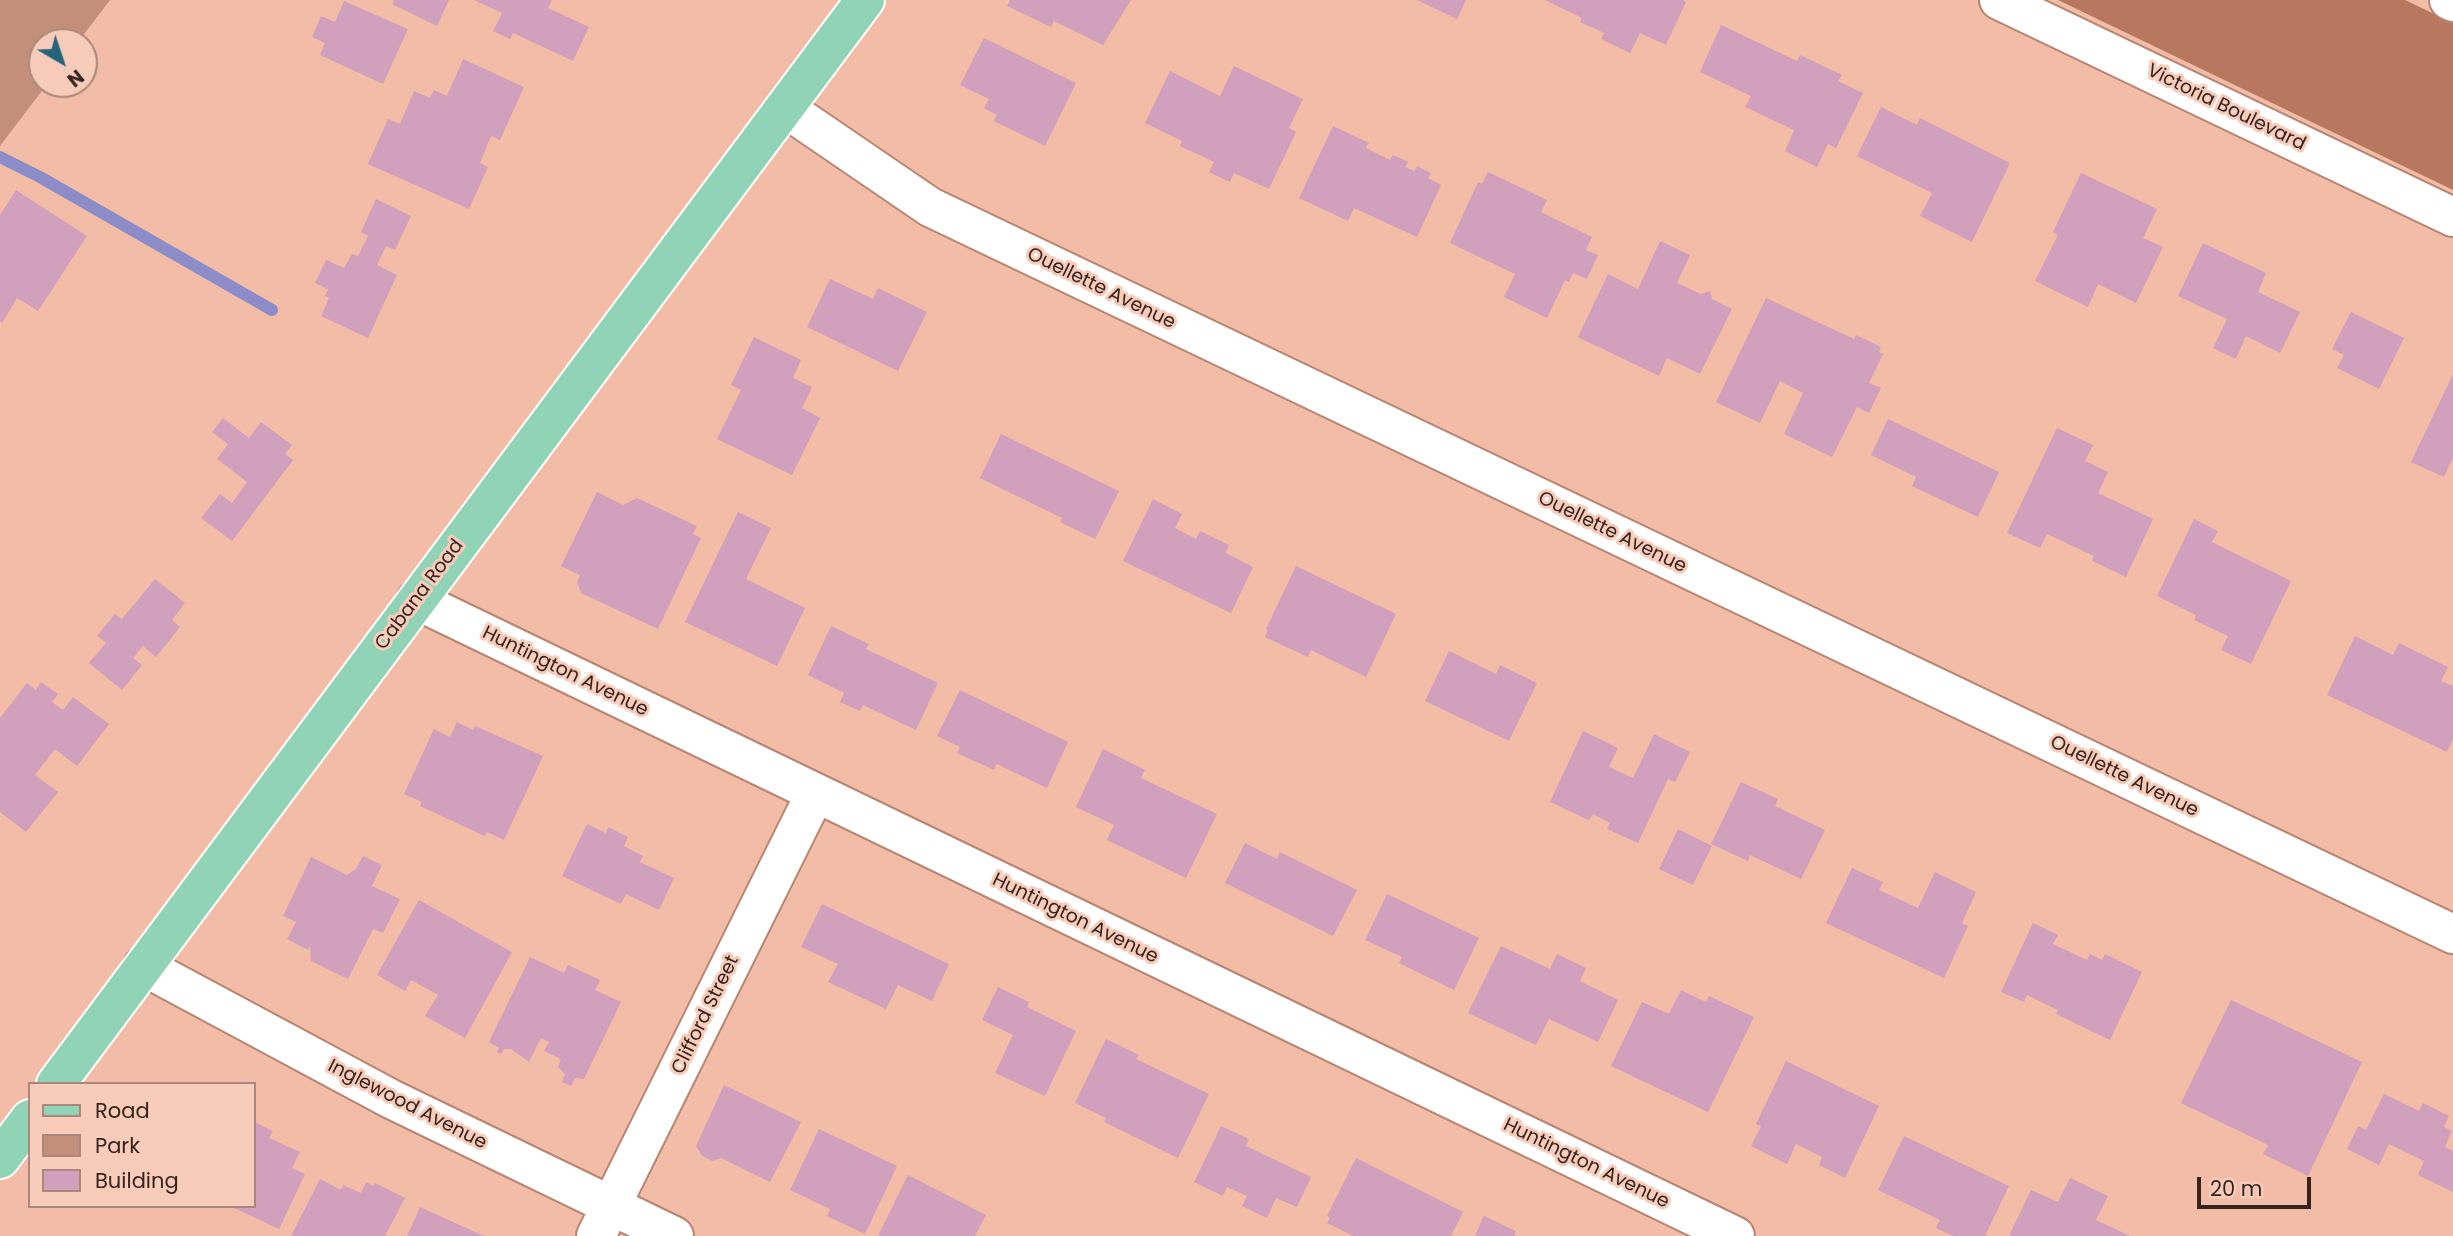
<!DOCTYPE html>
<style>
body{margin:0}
#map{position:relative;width:2453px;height:1236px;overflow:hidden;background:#f2bca7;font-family:Poppins,sans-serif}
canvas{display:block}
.legend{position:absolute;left:28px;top:1082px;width:228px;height:126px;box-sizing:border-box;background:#f8ccbb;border:2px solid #ab887b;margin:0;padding:9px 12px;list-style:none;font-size:21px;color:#37231b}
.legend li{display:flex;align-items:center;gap:14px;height:35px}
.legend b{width:35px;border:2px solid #ab887b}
.north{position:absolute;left:28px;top:28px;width:70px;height:70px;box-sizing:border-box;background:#f8ccbb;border:2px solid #ab887b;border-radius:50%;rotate:141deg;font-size:19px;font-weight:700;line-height:28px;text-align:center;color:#37231b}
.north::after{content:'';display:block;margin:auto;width:24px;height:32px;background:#236478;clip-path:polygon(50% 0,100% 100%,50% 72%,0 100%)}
.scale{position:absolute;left:2197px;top:1177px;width:114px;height:32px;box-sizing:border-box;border:4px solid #37231b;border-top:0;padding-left:9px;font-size:21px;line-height:24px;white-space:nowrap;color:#37231b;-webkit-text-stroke:5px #f8ccbb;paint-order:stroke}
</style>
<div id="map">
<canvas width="2453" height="1236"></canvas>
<ul class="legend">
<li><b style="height:9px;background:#91d3b7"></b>Road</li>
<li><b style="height:19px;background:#c38f7a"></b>Park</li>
<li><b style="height:19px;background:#d1a0bd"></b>Building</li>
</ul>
<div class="north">N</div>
<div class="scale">20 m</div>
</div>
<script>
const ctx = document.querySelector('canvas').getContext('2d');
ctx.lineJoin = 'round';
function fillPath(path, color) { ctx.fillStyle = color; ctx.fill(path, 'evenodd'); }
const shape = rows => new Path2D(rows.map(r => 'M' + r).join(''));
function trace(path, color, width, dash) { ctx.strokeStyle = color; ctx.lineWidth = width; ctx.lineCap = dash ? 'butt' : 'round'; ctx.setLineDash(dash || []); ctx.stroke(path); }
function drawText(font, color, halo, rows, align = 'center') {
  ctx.font = font + ' Poppins,sans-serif'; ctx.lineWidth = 6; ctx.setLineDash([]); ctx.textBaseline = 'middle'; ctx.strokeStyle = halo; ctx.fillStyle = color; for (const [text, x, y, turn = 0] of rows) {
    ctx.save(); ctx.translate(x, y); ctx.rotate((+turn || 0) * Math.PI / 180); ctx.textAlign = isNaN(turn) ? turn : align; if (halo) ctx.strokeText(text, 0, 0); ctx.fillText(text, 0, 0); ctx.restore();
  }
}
const green = shape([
 [0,0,110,0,78,42,42,42,42,84,47,84,0,146]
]);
const forest = shape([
 [2058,0,2405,0,2453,23,2453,190]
]);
const stream = shape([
 [0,157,40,177,272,310]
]);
const building = shape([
 [394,0,449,0,437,26,392,4],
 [474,0,552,0,548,8,589,27,573,61,513,33,510,39,493,31,502,13],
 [1010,0,1131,0,1103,45,1054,21,1051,27,1007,6],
 [1417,0,1466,0,1457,19],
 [1545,0,1683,0,1686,2,1666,45,1640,33,1630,53,1601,39,1604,33,1580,22,1582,18],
 [344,1,408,29,383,84,320,55,325,43,312,37,321,16,335,22],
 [1721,25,1797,61,1800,55,1842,75,1838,81,1863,93,1836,148,1828,144,1817,167,1785,151,1794,130,1745,107,1751,96,1700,72],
 [984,38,1076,83,1045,146,994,121,997,115,984,108,989,99,960,85],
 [463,59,524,87,500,140,491,136,480,163,488,167,469,209,368,164,388,119,400,124,414,91,430,98,434,90,447,96],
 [1234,66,1303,99,1289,128,1296,132,1269,189,1234,173,1230,182,1209,172,1214,162,1180,146,1182,141,1145,123,1170,71,1220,96],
 [1881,107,1917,125,1920,118,2010,163,1972,242,1920,216,1932,193,1857,156],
 [1333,126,1369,143,1366,148,1390,160,1393,155,1408,162,1405,167,1414,171,1417,166,1431,173,1428,178,1441,185,1417,237,1354,208,1348,221,1299,198],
 [1488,172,1547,200,1541,212,1592,237,1586,250,1598,255,1587,279,1573,273,1569,282,1565,280,1547,318,1504,297,1515,274,1450,243,1478,182,1482,184],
 [2081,173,2157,209,2143,238,2163,247,2136,303,2098,284,2088,307,2035,281,2058,235,2053,232],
 [16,190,87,236,38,311,17,298,2,323,0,321,0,215],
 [376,199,411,216,395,250,386,246,377,265,397,275,368,338,321,316,329,298,325,296,328,289,315,283,326,260,344,268,352,254,358,256,368,236,361,232],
 [1660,241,1690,255,1677,283,1701,294,1710,291,1712,299,1732,309,1700,374,1667,358,1659,376,1578,337,1608,274,1638,289],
 [2203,243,2266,273,2258,292,2300,312,2280,353,2246,336,2236,359,2213,348,2227,319,2178,296],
 [830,279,873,299,878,288,927,312,898,371,807,327],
 [1766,298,1854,339,1856,335,1881,347,1879,352,1883,354,1869,383,1881,388,1869,413,1857,407,1832,457,1784,434,1803,393,1780,381,1760,423,1716,402],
 [2351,312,2404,338,2379,389,2337,368,2344,355,2332,349],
 [754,337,801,360,793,378,812,387,802,408,820,418,792,475,717,439,741,390,731,385],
 [2453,374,2453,457,2444,477,2411,462],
 [223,418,249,438,261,422,292,445,285,454,293,460,232,541,201,518,220,494,232,503,247,482,217,459,228,444,212,432],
 [1888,419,1999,472,1978,517,1912,486,1916,477,1871,455],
 [2057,428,2093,445,2085,461,2108,472,2098,493,2153,519,2126,577,2092,561,2094,556,2047,534,2040,548,2007,533],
 [1001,434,1119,491,1095,539,1060,522,1062,518,980,478],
 [597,492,623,505,637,498,697,526,693,534,701,538,658,629,581,593,577,582,580,575,561,566],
 [1153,499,1182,514,1175,528,1196,539,1200,531,1229,545,1226,553,1253,567,1231,613,1123,561],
 [738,512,771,528,746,579,805,608,777,666,685,622],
 [2194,519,2218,531,2212,542,2291,581,2251,664,2221,650,2228,636,2194,620,2196,615,2157,596],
 [1296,566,1396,614,1366,677,1311,650,1308,657,1265,637,1268,630,1266,629],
 [155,579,185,603,172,620,180,627,156,657,143,646,133,658,142,665,122,690,89,663,106,643,97,636,115,614,122,619],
 [831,626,869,644,866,649,938,683,916,730,863,705,860,711,840,702,844,693,808,675],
 [2355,636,2393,655,2399,643,2448,667,2441,681,2453,686,2453,739,2447,752,2327,695],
 [1449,651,1496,674,1500,665,1537,683,1509,741,1425,701],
 [41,682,58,694,52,702,63,710,73,697,109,724,77,766,55,749,35,775,58,792,26,832,0,812,0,718,27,683,36,690],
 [960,690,1068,742,1047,788,997,764,994,770,957,753,960,747,937,736],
 [457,722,473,730,475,726,543,756,504,840,487,832,485,836,420,806,422,802,404,794,434,729,450,737],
 [1583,731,1618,748,1609,767,1633,778,1654,734,1690,752,1675,782,1668,779,1638,843,1607,829,1610,823,1593,814,1589,820,1550,802],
 [1103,749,1145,770,1141,778,1217,814,1186,878,1107,840,1114,825,1076,807],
 [1741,782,1778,799,1775,806,1825,830,1801,879,1750,855,1748,861,1711,844],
 [587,824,606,833,608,827,628,837,624,846,643,856,640,862,674,878,659,910,626,894,621,904,562,876],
 [1678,829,1712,846,1693,885,1659,869],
 [1245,843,1277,859,1280,852,1357,890,1333,936,1225,883],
 [363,856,382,865,372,886,400,899,383,933,373,929,348,979,311,961,310,947,308,950,287,939,296,922,283,916,311,857,347,875,356,869],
 [1852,868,1883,882,1879,890,1918,908,1935,872,1976,892,1962,923,1968,926,1944,978,1826,923],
 [1387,894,1479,938,1454,990,1399,963,1402,957,1365,940],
 [419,900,512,952,465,1038,425,1016,438,995,411,980,405,991,377,975],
 [822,904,949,964,932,1001,898,985,886,1009,828,982,838,964,801,947],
 [2033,923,2058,935,2053,944,2087,960,2090,954,2102,960,2105,954,2142,972,2110,1040,2056,1014,2058,1010,2027,995,2024,1002,2001,992],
 [1501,946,1550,969,1557,954,1586,968,1580,981,1618,1000,1598,1042,1549,1019,1536,1045,1468,1013],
 [530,957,564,973,568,965,600,980,595,990,621,1002,584,1079,575,1078,571,1086,562,1082,565,1074,558,1067,561,1059,544,1051,549,1042,541,1038,529,1062,511,1049,504,1049,501,1054,497,1052,499,1048,489,1042],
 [998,987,1029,1002,1027,1007,1076,1031,1045,1096,995,1073,1013,1035,982,1020],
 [1681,990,1706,1002,1709,996,1754,1017,1708,1112,1611,1066,1642,1002,1669,1014],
 [2231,1000,2362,1062,2308,1176,2263,1154,2268,1145,2181,1103],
 [1106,1039,1139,1055,1136,1059,1209,1094,1178,1158,1104,1122,1106,1118,1075,1103],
 [1786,1061,1879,1106,1845,1178,1819,1165,1822,1157,1796,1144,1787,1164,1751,1146,1761,1126,1756,1124],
 [724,1085,801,1122,770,1182,721,1158,712,1161,702,1156,696,1146],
 [2384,1094,2419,1111,2423,1103,2449,1116,2444,1127,2452,1131,2445,1147,2453,1151,2453,1192,2418,1175,2424,1161,2389,1144,2379,1165,2347,1149,2358,1126,2366,1130],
 [254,1122,273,1131,269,1138,300,1152,292,1168,305,1174,279,1229,230,1206,254,1206],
 [1221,1126,1249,1139,1246,1146,1311,1177,1297,1207,1276,1198,1267,1218,1242,1206,1247,1196,1227,1187,1223,1196,1194,1182],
 [819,1129,897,1166,865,1234,827,1216,830,1209,790,1190],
 [1904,1136,2009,1186,1985,1236,1953,1236,1936,1228,1940,1220,1878,1190],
 [1356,1158,1463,1212,1451,1236,1353,1236,1327,1223,1330,1218,1327,1216],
 [908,1175,986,1215,975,1236,878,1236],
 [2070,1178,2108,1196,2096,1220,2130,1236,2009,1236,2031,1190,2058,1202],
 [320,1179,341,1190,343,1185,361,1193,366,1182,373,1186,375,1183,405,1198,385,1236,291,1236],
 [420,1207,484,1236,407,1236],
 [1484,1216,1516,1231,1514,1236,1475,1236]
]);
const minor = shape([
 [1999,0,2453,217],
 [2449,0,2453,2],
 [785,108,930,207,2453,934],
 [416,600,1735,1236],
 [143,966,391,1099,674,1236],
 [596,1236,815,794]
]);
const major = shape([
 [56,1084,865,0],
 [0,1159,30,1119]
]);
const streetNames = [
 ["Victoria Boulevard",2226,108,26],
 ["Ouellette Avenue",1101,289,26],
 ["Ouellette Avenue",1612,533,26],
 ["Cabana Road",420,595,-53],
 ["Huntington Avenue",565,672,26],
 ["Ouellette Avenue",2124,777,26],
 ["Huntington Avenue",1075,919,26],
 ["Clifford Street",706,1015,-64],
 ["Inglewood Avenue",407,1105,27],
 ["Huntington Avenue",1586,1164,26]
];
fillPath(green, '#c38f7a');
fillPath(forest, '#b7785f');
trace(stream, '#8b8cc8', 12);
fillPath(building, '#d1a0bd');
trace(minor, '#b78571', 42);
trace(major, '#fff', 42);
trace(minor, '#fff', 38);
trace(major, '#91d3b7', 38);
drawText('19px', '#37231b', '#f8ccbb', streetNames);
</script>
